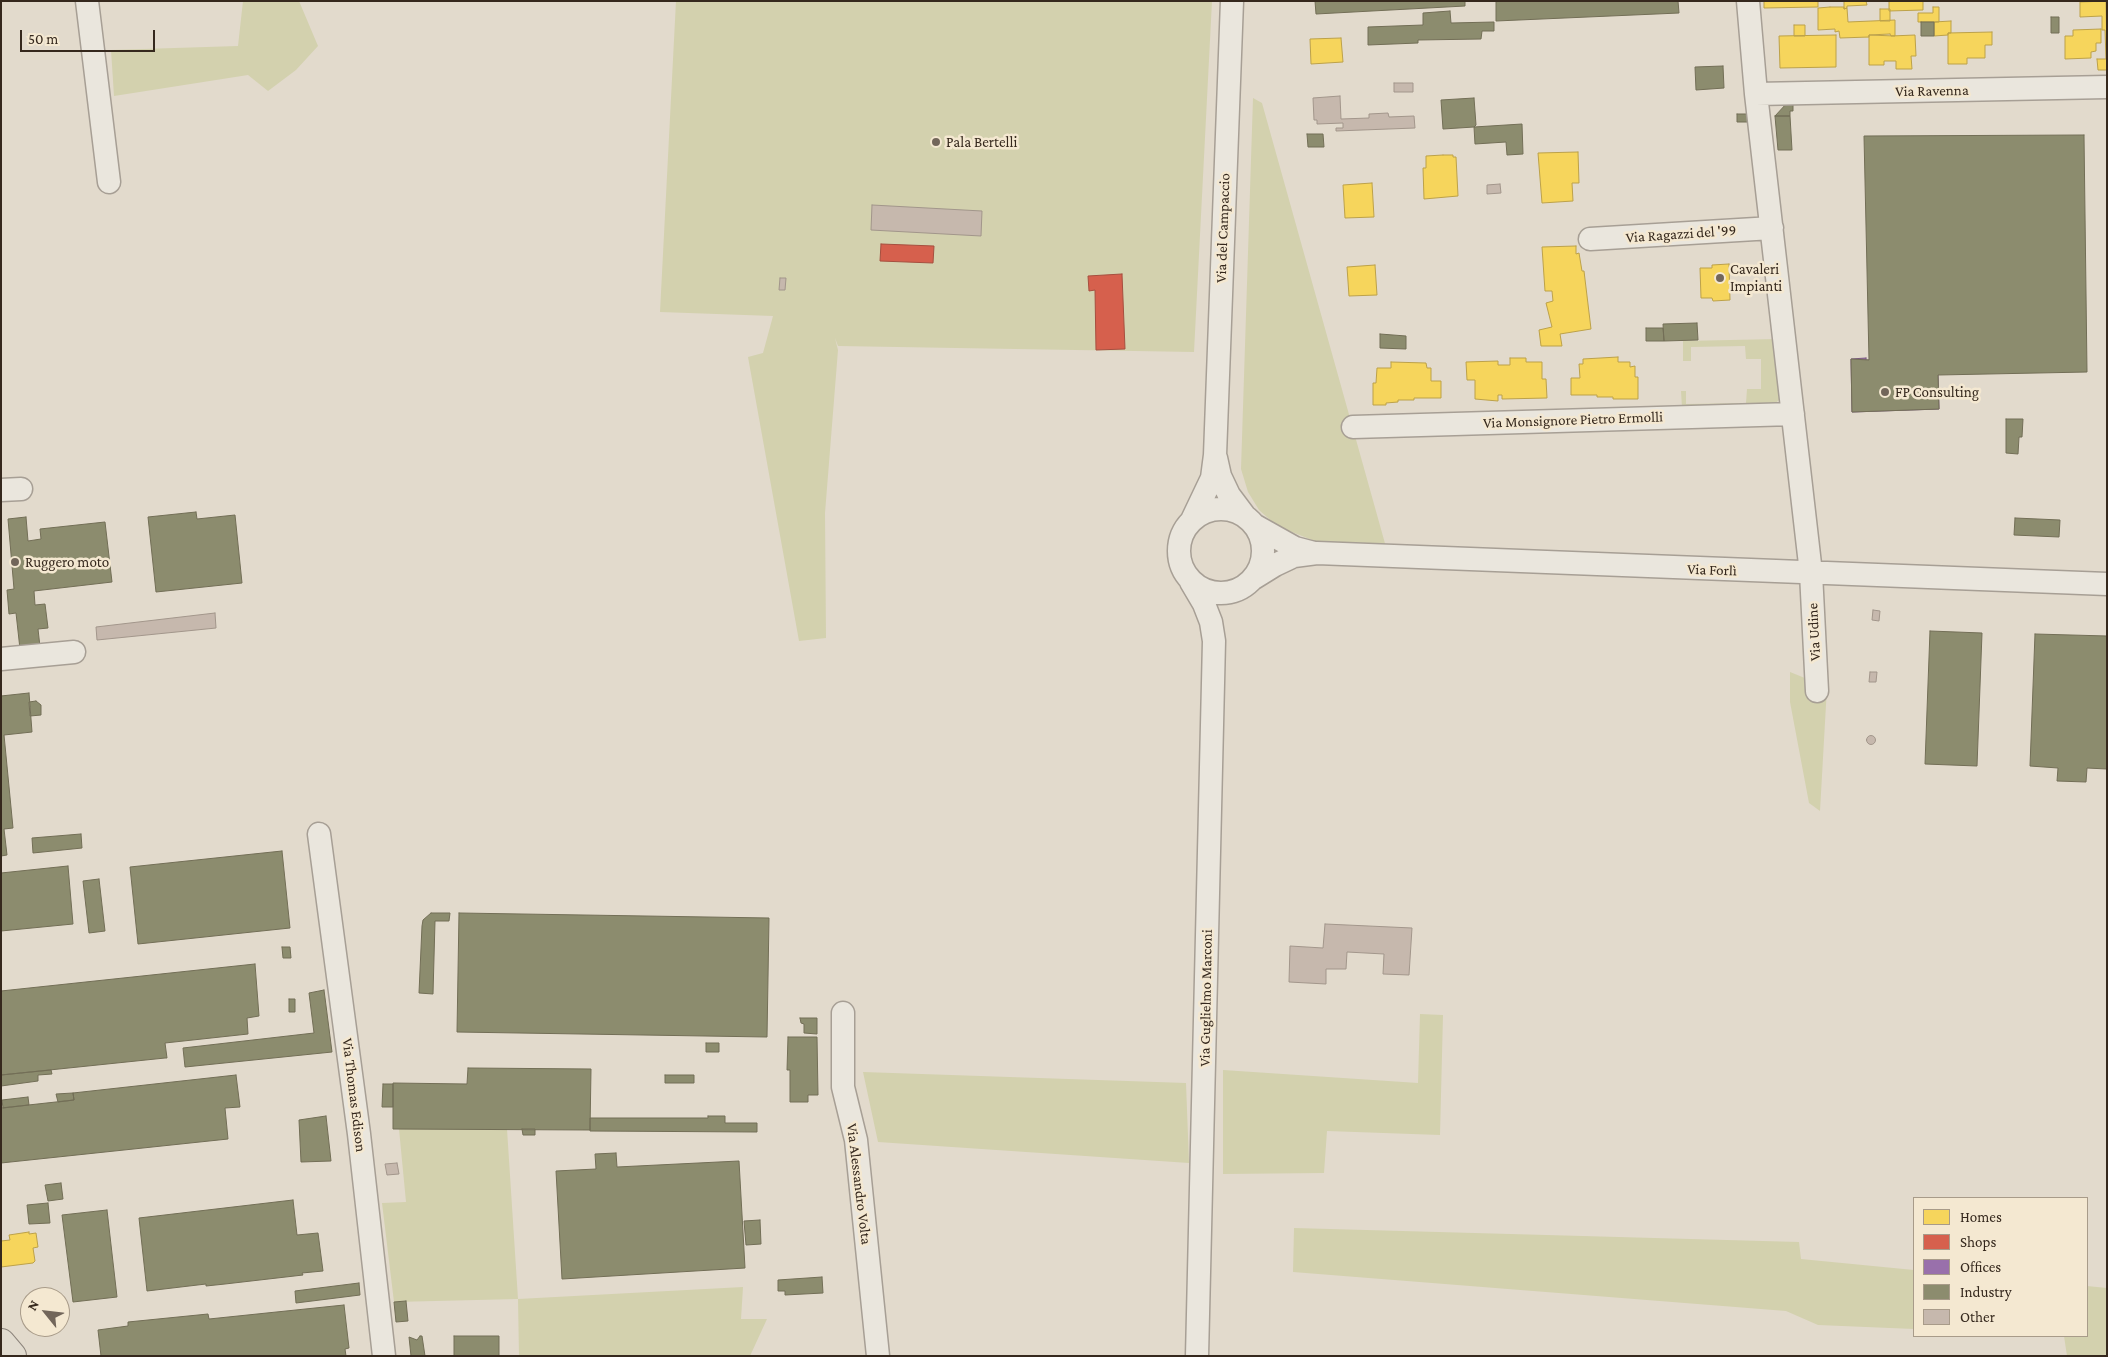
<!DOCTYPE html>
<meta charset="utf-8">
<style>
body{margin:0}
#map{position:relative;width:2108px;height:1357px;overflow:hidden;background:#e2dacc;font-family:"Crimson Pro",serif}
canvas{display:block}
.frame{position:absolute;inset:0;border:2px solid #35281d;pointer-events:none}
.legend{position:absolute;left:1913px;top:1197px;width:175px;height:140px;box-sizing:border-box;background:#f4e8d1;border:1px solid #a89b89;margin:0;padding:6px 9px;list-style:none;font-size:15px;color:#35281d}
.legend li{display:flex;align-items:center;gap:10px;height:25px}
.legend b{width:25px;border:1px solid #a89b89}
.north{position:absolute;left:20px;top:1287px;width:50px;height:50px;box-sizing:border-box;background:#f4e8d1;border:1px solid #a89b89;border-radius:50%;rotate:299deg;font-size:14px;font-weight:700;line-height:20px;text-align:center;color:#35281d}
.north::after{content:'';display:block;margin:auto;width:18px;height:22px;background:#72665a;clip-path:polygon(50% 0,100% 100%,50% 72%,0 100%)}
.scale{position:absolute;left:20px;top:30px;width:135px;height:22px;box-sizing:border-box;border:2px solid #35281d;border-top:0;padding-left:6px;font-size:15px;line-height:18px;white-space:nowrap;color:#35281d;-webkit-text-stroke:4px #f4e8d1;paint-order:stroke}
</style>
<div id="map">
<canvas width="2108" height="1357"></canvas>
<div class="frame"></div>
<ul class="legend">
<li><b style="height:14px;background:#f6d55c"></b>Homes</li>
<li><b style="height:14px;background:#d6604d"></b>Shops</li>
<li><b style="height:14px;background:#9970ab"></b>Offices</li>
<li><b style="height:14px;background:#8c8c6e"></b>Industry</li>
<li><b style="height:14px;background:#c6b8ad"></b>Other</li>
</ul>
<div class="north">N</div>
<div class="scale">50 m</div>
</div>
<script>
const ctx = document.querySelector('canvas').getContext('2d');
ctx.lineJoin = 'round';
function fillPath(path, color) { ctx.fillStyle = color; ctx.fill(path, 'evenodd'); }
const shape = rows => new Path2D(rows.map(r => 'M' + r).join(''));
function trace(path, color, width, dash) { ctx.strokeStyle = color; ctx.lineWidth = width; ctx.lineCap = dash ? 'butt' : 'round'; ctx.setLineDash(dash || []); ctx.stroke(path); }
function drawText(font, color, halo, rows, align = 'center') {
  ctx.font = font + ' "Crimson Pro",serif'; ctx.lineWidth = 5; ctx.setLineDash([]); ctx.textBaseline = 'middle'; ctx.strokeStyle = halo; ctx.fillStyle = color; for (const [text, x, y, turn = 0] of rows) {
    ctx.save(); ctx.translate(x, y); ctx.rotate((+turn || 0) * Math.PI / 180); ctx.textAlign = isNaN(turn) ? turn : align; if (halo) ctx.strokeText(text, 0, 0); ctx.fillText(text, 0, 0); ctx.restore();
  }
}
const green = shape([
 [243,1,299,1,318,46,296,70,268,91,248,75,114,96,111,50,238,46],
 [676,1,1212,1,1194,352,838,346,835,338,838,350,825,513,826,638,799,641,748,357,763,353,773,316,660,312],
 [1253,98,1262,103,1386,547,1317,542,1277,526,1259,510,1248,492,1241,469],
 [1777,339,1779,400,1772,406,1682,408,1681,391,1686,391,1686,404,1746,403,1747,389,1761,389,1761,359,1746,359,1745,346,1691,347,1691,361,1683,361,1683,341],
 [1790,672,1827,687,1820,811,1809,803,1790,702],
 [1420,1014,1443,1015,1440,1135,1327,1131,1324,1173,1223,1174,1223,1070,1418,1083],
 [863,1072,1186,1083,1189,1163,878,1142],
 [399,1129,507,1129,518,1299,743,1287,741,1319,767,1319,750,1356,519,1356,518,1299,394,1302,382,1203,406,1202],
 [1294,1228,1799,1242,1801,1259,1914,1270,1914,1329,1818,1325,1786,1311,1293,1272],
 [2087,1286,2107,1288,2107,1356,2067,1356,2064,1336,2060,1336,2087,1336]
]);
const homes = shape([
 [1764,1,1818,1,1818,7,1764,8,1764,1],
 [1844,1,1866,1,1867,5,1847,6,1847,8,1844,9,1844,1],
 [1889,1,1923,1,1923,10,1889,11,1889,1],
 [2106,1,2107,59,2106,59,2105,30,2102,30,2102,16,2080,17,2080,2,2106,1],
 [1830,7,1844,7,1844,9,1847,8,1848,22,1895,20,1895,36,1869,35,1869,37,1840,38,1839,31,1835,32,1835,29,1818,30,1818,8,1830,7],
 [1933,7,1939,7,1939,22,1918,22,1918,13,1933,13,1933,7],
 [1880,9,1890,9,1890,21,1880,21,1880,9],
 [1951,21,1951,33,1948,33,1948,35,1934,36,1934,22,1951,21],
 [1794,25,1805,25,1805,36,1794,36,1794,25],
 [2101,29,2101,43,2096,43,2096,51,2091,52,2091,58,2065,59,2065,36,2073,36,2073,30,2101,29],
 [1992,32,1992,45,1985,45,1985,58,1967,58,1967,64,1948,64,1948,33,1992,32],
 [1890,34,1891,36,1915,35,1916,56,1911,56,1912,69,1896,69,1896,61,1884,61,1884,65,1869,65,1869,35,1890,34],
 [1836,35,1836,67,1780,68,1779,36,1836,35],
 [1341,38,1343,62,1311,64,1310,39,1341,38],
 [2097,59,2107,59,2107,70,2098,70,2097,59],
 [1578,152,1579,183,1572,183,1573,201,1542,203,1538,153,1578,152],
 [1443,155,1453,155,1453,157,1456,157,1458,196,1424,199,1423,168,1426,168,1426,156,1443,155],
 [1372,183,1374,217,1345,218,1343,185,1372,183],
 [1576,246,1576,254,1579,253,1582,271,1584,271,1591,329,1560,334,1562,346,1541,346,1539,330,1552,327,1546,303,1553,301,1552,291,1545,291,1542,247,1576,246],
 [1729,264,1730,300,1713,301,1712,298,1701,298,1700,268,1712,268,1712,265,1729,264],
 [1375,265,1377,295,1349,296,1347,267,1375,265],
 [1618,357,1618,362,1630,362,1630,367,1635,366,1635,377,1638,377,1638,399,1613,399,1613,397,1597,397,1597,395,1571,395,1571,378,1580,378,1579,364,1583,364,1583,359,1618,357],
 [1510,358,1526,358,1526,362,1542,362,1542,379,1546,379,1547,398,1502,399,1502,395,1498,395,1498,401,1475,399,1475,380,1467,380,1466,362,1498,361,1498,365,1510,365,1510,358],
 [1391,362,1426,363,1427,368,1431,368,1431,381,1441,381,1441,398,1414,398,1414,400,1398,400,1398,402,1386,403,1386,405,1373,405,1373,383,1376,383,1377,368,1391,368,1391,362],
 [29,1232,29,1234,36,1233,38,1247,33,1248,35,1261,33,1263,1,1267,1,1241,10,1240,9,1235,29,1232]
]);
const shops = shape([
 [881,244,934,246,933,263,880,261,881,244],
 [1122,274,1125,349,1096,350,1095,290,1089,291,1088,276,1122,274]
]);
const offices = shape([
 [1866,358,1866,360,1869,360,1871,378,1938,375,1939,409,1852,412,1851,359,1866,358]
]);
const industry = shape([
 [1315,1,1465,1,1465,6,1316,14,1315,1],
 [1496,1,1678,1,1679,13,1496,21,1496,1],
 [1450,11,1451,23,1494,22,1494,31,1482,31,1481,39,1418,40,1418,43,1368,45,1368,27,1423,25,1423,13,1450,11],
 [2051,17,2059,17,2059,33,2051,33,2051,17],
 [1921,22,1934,22,1934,36,1921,36,1921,22],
 [1723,66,1724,88,1696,90,1695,67,1723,66],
 [1474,98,1476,125,1474,127,1522,124,1523,154,1507,155,1506,142,1475,144,1474,127,1443,129,1441,100,1474,98],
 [1787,103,1793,103,1793,111,1790,111,1790,116,1775,116,1787,103],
 [1737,114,1747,114,1748,122,1737,122,1737,114],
 [1775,116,1790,116,1792,150,1778,150,1775,116],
 [1307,134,1323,134,1324,147,1308,147,1307,134],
 [2084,135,2087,372,1938,375,1939,409,1852,412,1851,359,1869,360,1864,136,2084,135],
 [1697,323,1698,340,1664,341,1663,324,1697,323],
 [1646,328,1663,328,1664,341,1646,341,1646,328],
 [1380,334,1406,336,1406,349,1380,348,1380,334],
 [2006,419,2023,419,2022,437,2019,437,2018,454,2006,453,2006,419],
 [196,512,197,519,235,515,242,583,156,592,148,517,196,512],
 [26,517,28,541,41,539,40,529,105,522,112,582,34,591,35,605,45,604,48,628,38,629,40,647,20,649,16,613,9,614,7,590,14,589,8,519,26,517],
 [2015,518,2060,520,2059,537,2014,535,2015,518],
 [1930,631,1982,633,1977,766,1925,764,1930,631],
 [2035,634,2107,636,2107,769,2087,768,2086,782,2057,781,2058,768,2030,766,2035,634],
 [29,693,32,732,4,735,13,828,4,829,7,855,1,856,1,696,29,693],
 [36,701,41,705,41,715,30,716,29,702,36,701],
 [81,834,82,848,33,853,32,838,81,834],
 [282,851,290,928,138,944,130,867,282,851],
 [68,866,73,924,1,931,1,873,68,866],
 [99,879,105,931,89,933,83,881,99,879],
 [431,913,450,913,449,921,435,921,433,994,419,993,422,926,423,920,431,913],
 [459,913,769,918,767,1037,457,1032,459,913],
 [282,947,290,947,291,958,283,958,282,947],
 [255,964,259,1016,247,1018,248,1034,165,1043,167,1058,165,1058,1,1075,1,991,255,964],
 [324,990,332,1052,185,1067,183,1048,314,1033,309,993,324,990],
 [289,999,295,999,295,1012,289,1012,289,999],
 [800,1018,817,1018,817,1034,804,1033,804,1024,801,1023,800,1018],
 [788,1037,817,1037,818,1095,808,1095,808,1102,790,1102,790,1070,787,1070,788,1037],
 [706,1043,719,1043,719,1052,706,1052,706,1043],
 [468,1068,591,1069,590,1130,393,1129,393,1083,467,1084,468,1068],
 [51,1070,52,1074,38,1075,38,1081,1,1086,1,1075,51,1070],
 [236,1075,240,1107,225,1108,228,1139,1,1163,1,1108,74,1100,73,1093,236,1075],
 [665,1075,694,1075,694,1083,665,1083,665,1075],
 [383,1084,393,1084,393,1107,382,1107,383,1084],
 [73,1093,74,1100,58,1102,56,1094,73,1093],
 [28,1097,29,1105,3,1108,2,1100,28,1097],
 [326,1116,331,1161,301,1162,299,1120,326,1116],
 [708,1116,725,1116,725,1123,757,1123,757,1132,590,1131,590,1118,708,1118,708,1116],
 [522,1129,535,1129,535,1135,523,1135,522,1129],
 [616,1153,617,1167,739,1161,745,1268,562,1279,556,1171,596,1169,595,1154,616,1153],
 [61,1183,63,1199,48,1201,45,1185,61,1183],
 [293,1200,297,1235,318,1233,323,1271,302,1273,303,1275,225,1284,206,1286,206,1284,147,1291,139,1218,293,1200],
 [48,1203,50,1223,29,1224,27,1205,48,1203],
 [107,1210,117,1297,73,1302,62,1215,107,1210],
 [760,1220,761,1244,746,1245,744,1221,760,1220],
 [822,1277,823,1293,785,1295,785,1291,778,1291,778,1280,822,1277],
 [359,1283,360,1295,296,1303,295,1291,359,1283],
 [406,1301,408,1321,396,1322,394,1302,406,1301],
 [344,1305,349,1348,345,1349,346,1356,101,1356,98,1330,128,1326,128,1322,208,1314,209,1319,344,1305],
 [420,1336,422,1336,425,1356,411,1356,409,1337,417,1340,420,1336],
 [454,1336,499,1336,499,1356,454,1356,454,1336]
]);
const building = shape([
 [1394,83,1413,83,1413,92,1394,92,1394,83],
 [1340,96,1341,119,1369,118,1369,114,1388,113,1389,117,1414,116,1415,128,1336,131,1336,128,1343,128,1343,123,1317,124,1317,120,1314,120,1313,98,1340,96],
 [1500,184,1501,193,1487,194,1487,185,1500,184],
 [872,205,982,211,981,236,871,230,872,205],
 [780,278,786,278,785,290,779,290,780,278],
 [1873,610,1880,611,1879,621,1872,620,1873,610],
 [215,613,216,628,97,640,96,627,215,613],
 [1870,672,1877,672,1876,682,1869,682,1870,672],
 '1866.5 740a4.5 4.5 0 1 1 9 0a4.5 4.5 0 1 1-9 0Z',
 [1325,924,1412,928,1409,975,1383,974,1384,954,1347,952,1346,969,1326,969,1326,984,1289,982,1290,946,1323,948,1325,924],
 [397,1163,399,1174,387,1175,385,1164,397,1163]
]);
const minor = shape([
 [87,1,109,182],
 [1748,1,1756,94,1811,573,1817,691],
 [1756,94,2107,87],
 [1590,239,1772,228],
 [1353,427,1793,414],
 [1216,458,1220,476,1229,495,1244,515],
 [1,490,21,489],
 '1179 551a42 42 0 1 1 84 0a42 42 0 1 1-84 0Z',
 [1192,520,1212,478,1215,455,1232,1],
 [1254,525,1295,548,1314,553],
 [1254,578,1275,565,1294,556,1317,553,2107,584],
 [1191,582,1204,604,1211,622,1214,641,1197,1356],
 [1,659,74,652],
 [319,834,359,1134,384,1356],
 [843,1013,843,1087,856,1140,878,1356]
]);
const major = shape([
 [1,1343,12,1356]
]);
const markers = [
 [936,142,5,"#72665a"],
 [1720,278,5,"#72665a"],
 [1885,392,5,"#72665a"],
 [15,562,5,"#72665a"]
];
const streetNames = [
 ["Via Ravenna",1932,91,-1],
 ["Via del Campaccio",1223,228,-88],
 ["Via Ragazzi del '99",1681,234,-4],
 ["Via Monsignore Pietro Ermolli",1573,420,-2],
 ["Via Forlì",1712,570,2],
 ["Via Udine",1814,632,-93],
 ["Via Guglielmo Marconi",1206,998,-89],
 ["Via Thomas Edison",354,1095,83],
 ["Via Alessandro Volta",859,1184,83]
];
const poiNames = [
 ["Pala Bertelli",946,142],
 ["Cavaleri",1730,269],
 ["Impianti",1730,286],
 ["FP Consulting",1895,392],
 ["Ruggero moto",25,562]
];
fillPath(green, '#d3d1ae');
fillPath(homes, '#f6d55c');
trace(homes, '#bca149', 1);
fillPath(shops, '#d6604d');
trace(shops, '#a64f3f', 1);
fillPath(offices, '#9970ab');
trace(offices, '#7b5a80', 1);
fillPath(industry, '#8c8c6e');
trace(industry, '#726e56', 1);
fillPath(building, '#c6b8ad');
trace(building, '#a2968b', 1);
trace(minor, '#a79f95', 25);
trace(major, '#8d857c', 30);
trace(minor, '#eae6dd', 22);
trace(major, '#e1dbcf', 28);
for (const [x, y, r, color] of markers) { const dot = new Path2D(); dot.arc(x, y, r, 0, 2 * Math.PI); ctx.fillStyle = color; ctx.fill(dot); trace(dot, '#f4e8d1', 2); }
drawText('15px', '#35281d', '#f4e8d1', streetNames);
drawText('15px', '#35281d', '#f4e8d1', poiNames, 'left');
</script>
